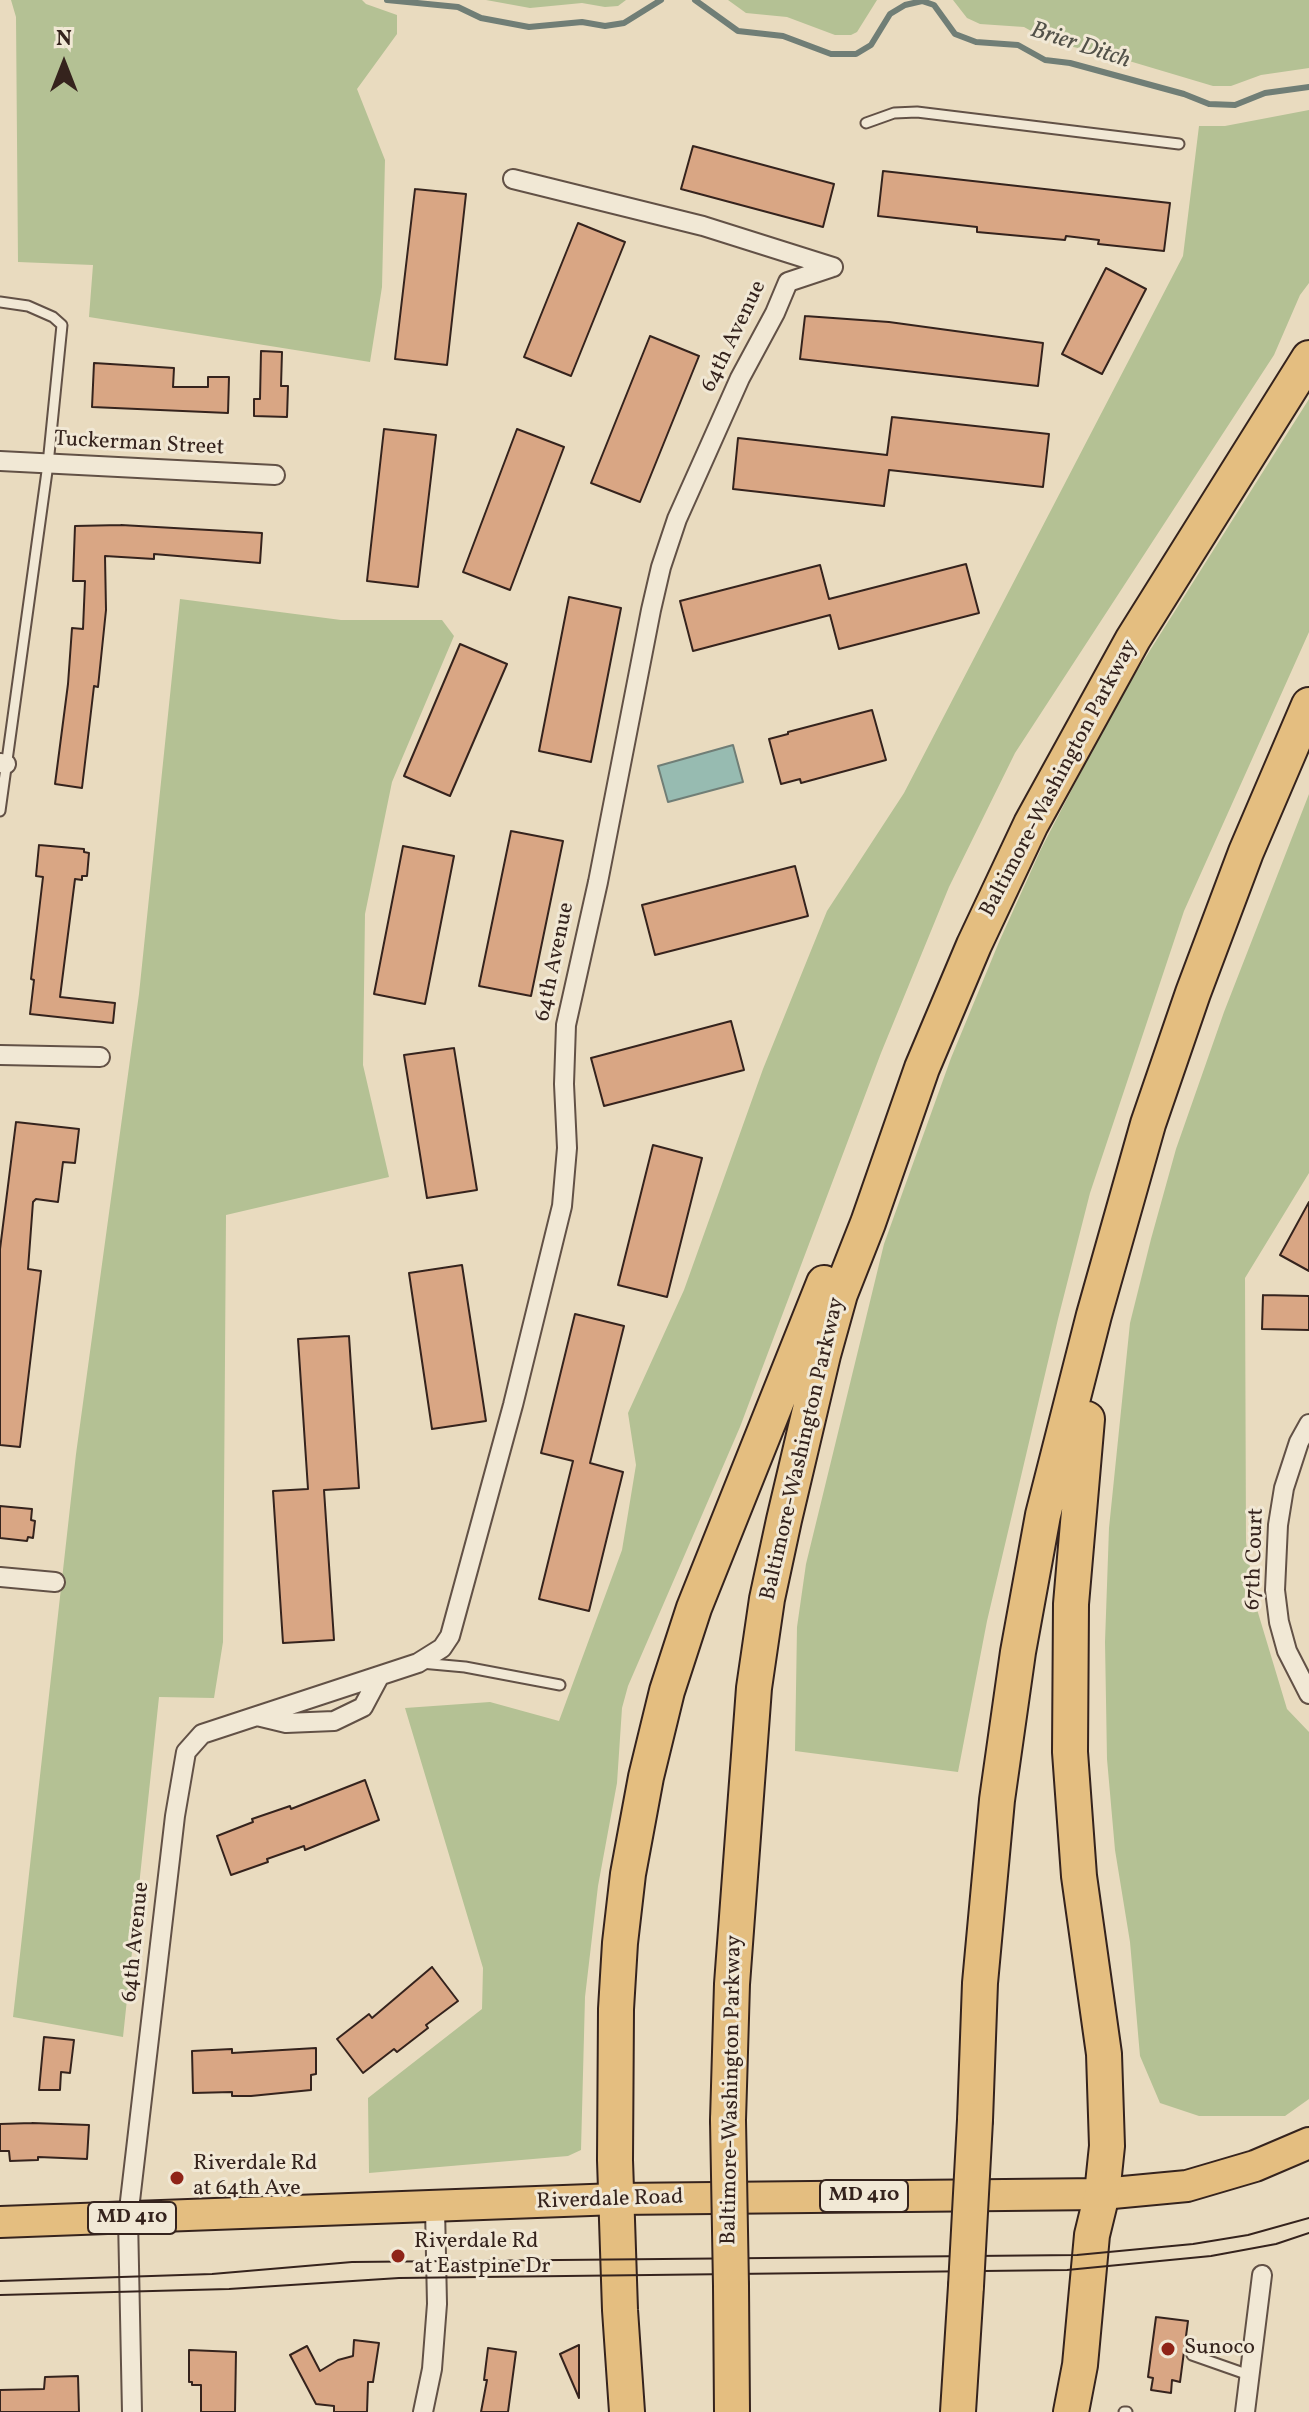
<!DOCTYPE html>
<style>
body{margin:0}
#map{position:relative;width:1309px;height:2412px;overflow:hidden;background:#e9dbbf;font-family:Vollkorn,serif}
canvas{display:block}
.north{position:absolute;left:24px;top:24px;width:80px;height:80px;-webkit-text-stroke:6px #f1e8d5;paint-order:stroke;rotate:0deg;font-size:22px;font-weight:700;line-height:32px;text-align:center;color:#35231d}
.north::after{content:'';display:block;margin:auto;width:28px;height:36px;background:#35231d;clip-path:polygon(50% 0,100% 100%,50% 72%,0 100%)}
</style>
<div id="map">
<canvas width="1309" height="2412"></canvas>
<div class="north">N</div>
</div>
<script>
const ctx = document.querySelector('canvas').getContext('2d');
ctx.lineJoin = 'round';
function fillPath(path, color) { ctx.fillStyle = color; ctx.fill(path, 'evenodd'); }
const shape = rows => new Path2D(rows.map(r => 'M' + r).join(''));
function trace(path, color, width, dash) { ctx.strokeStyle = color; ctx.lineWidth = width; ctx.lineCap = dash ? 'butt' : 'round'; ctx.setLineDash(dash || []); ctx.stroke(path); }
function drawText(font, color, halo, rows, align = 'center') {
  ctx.font = font + ' Vollkorn,serif'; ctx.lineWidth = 6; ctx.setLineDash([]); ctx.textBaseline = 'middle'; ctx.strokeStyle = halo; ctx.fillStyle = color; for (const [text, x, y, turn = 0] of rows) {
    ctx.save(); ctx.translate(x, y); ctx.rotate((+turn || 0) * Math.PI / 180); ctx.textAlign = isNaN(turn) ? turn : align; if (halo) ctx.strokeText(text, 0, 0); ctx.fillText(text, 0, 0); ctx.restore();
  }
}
const green = shape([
 [11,0,362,0,366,4,397,15,397,34,357,89,385,160,382,287,370,362,89,317,93,265,18,262,16,17],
 [486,0,626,0,618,6,605,7,582,3,530,8],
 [728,0,877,0,857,32,851,35,835,35,787,17,746,13],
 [953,0,1309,0,1309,68,1261,75,1231,86,1213,86,1109,55,1051,42,1024,27,980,24,967,18],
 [1309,110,1309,283,1300,295,1274,355,1015,753,949,887,881,1053,740,1427,628,1686,622,1708,617,1783,598,1886,585,1997,581,2150,568,2156,369,2173,368,2098,482,2009,483,1968,405,1708,490,1702,559,1721,622,1550,636,1465,628,1413,684,1290,763,1069,827,911,904,793,1183,256,1199,126,1225,126],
 [1309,399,1309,632,1184,911,1090,1193,1058,1319,987,1621,958,1772,795,1751,797,1627,806,1564,884,1244,951,1058,999,942,1041,849,1083,768,1130,682],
 [180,599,341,620,442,620,454,636,392,782,365,914,363,1065,389,1177,226,1215,223,1642,214,1698,159,1697,123,2037,13,2017,76,1454,139,994],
 [1309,794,1309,1173,1245,1278,1246,1542,1256,1606,1287,1709,1309,1732,1309,2099,1285,2116,1199,2116,1160,2103,1140,2056,1130,1942,1115,1850,1107,1759,1105,1642,1109,1528,1130,1323,1151,1239,1176,1149,1224,1012]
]);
const water = shape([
 [733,745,743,782,668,802,658,766,733,745]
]);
const stream = shape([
 [387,0,458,7,481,18,529,27,582,22,605,26,624,23,661,0],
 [695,0,738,31,783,36,831,54,856,54,871,45,890,14,905,5,922,1,934,5,955,34,976,42,1018,45,1045,60,1070,63,1184,94,1209,104,1235,105,1265,93,1309,87]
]);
const building = shape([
 [693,146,834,184,823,227,681,189,693,146],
 [883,171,1170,203,1164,251,1098,244,1099,240,1066,236,1065,240,977,232,977,227,878,216,883,171],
 [415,189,466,194,447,365,395,359,415,189],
 [578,223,625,242,571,376,524,357,578,223],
 [1106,268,1146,289,1102,374,1062,354,1106,268],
 [805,316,889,322,1043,343,1038,386,800,359,805,316],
 [650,336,699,356,640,502,591,483,650,336],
 [261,351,282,352,281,386,288,386,287,417,254,416,254,399,260,399,261,351],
 [94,363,174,368,173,387,208,387,208,377,229,377,228,413,92,407,94,363],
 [892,417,1049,434,1043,487,889,470,884,506,733,489,738,438,887,455,892,417],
 [384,429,436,435,418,587,367,581,384,429],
 [517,429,564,447,510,590,463,572,517,429],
 [121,525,262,533,260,563,154,554,154,559,105,556,106,610,98,687,94,686,82,788,55,784,68,684,72,628,83,629,85,581,73,581,75,526,121,525],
 [966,564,979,613,839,649,830,615,693,651,680,601,820,565,829,599,966,564],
 [569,597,621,608,591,762,539,751,569,597],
 [460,644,507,664,450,796,404,776,460,644],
 [872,710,886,760,801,783,800,779,781,784,769,739,788,734,788,732,872,710],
 [511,831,563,841,531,996,479,986,511,831],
 [39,845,84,849,84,852,89,853,87,876,82,876,82,880,75,879,60,997,115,1003,113,1023,30,1014,34,980,31,979,43,877,36,876,39,845],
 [403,846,454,856,425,1004,374,994,403,846],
 [795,866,808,916,655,955,642,905,795,866],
 [731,1021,744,1070,604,1106,591,1058,731,1021],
 [454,1048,477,1190,427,1198,404,1055,454,1048],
 [16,1122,79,1129,75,1163,63,1162,58,1202,36,1199,33,1202,28,1269,41,1271,20,1447,0,1445,0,1249,16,1122],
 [653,1145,702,1158,667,1297,618,1285,653,1145],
 [1309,1202,1309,1271,1280,1255,1309,1202],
 [462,1265,486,1421,432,1429,409,1273,462,1265],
 [1263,1295,1309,1296,1309,1330,1262,1329,1263,1295],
 [575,1314,624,1326,590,1463,623,1472,589,1611,539,1599,573,1461,541,1453,575,1314],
 [349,1336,359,1488,324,1490,334,1640,283,1643,273,1491,308,1489,298,1339,349,1336],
 [0,1506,32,1509,31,1520,35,1521,33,1538,28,1537,27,1541,0,1538,0,1506],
 [365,1780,379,1820,305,1850,304,1846,267,1859,268,1862,231,1875,217,1836,253,1822,252,1819,290,1806,291,1809,365,1780],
 [432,1967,458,2001,426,2025,428,2028,397,2052,394,2049,363,2073,337,2039,369,2014,372,2018,432,1967],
 [44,2037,74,2040,70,2073,61,2072,60,2090,39,2090,44,2037],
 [316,2048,316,2074,311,2075,311,2090,251,2096,232,2096,232,2092,193,2093,192,2051,232,2049,232,2053,316,2048],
 [32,2123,89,2125,87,2159,38,2157,38,2160,10,2161,9,2151,0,2151,0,2124,32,2123],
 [1156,2317,1188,2321,1180,2382,1172,2380,1171,2393,1151,2390,1153,2378,1148,2377,1156,2317],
 [354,2340,379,2343,373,2382,368,2382,367,2412,334,2412,334,2406,316,2404,290,2355,307,2346,320,2371,338,2360,353,2356,354,2340],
 [579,2345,579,2398,560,2354,579,2345],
 [488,2348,516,2352,508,2412,481,2412,487,2380,484,2380,488,2348],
 [189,2350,236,2352,235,2412,201,2412,201,2385,192,2385,192,2382,189,2382,189,2350],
 [78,2376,79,2412,0,2412,0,2390,44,2389,45,2377,78,2376]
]);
const service = shape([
 [866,123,894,113,917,112,1179,144],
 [0,302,28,306,53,317,62,325,48,464,0,811],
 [421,1663,465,1667,560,1685],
 [1192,2355,1249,2375],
 [1124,2412,1127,2412]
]);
const minor = shape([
 [513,179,703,226,833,267],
 [0,461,275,475],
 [0,763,6,764],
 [0,1055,100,1057],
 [1309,1424,1299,1442,1284,1488,1278,1525,1275,1590,1279,1622,1287,1651,1309,1694],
 [0,1577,55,1582],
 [257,1716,286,1723,334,1721,363,1707,379,1677],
 [132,2412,128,2218,175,1816,186,1752,202,1734,418,1663,442,1648,450,1636,513,1405,562,1206,567,1148,564,1084,566,1025,598,882,651,610,661,567,677,519,707,452,740,378,775,313,788,282,833,267],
 [423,2412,432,2369,437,2304,435,2208],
 [1245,2412,1262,2275]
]);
const primary = shape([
 [0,2222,617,2199,1102,2194,1187,2186,1255,2166,1309,2143]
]);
const motorway = shape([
 [728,2120,732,1984,754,1688,767,1599,784,1520,823,1355,840,1294,868,1223,922,1068,974,945,1031,824,1133,639,1309,358],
 [975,2120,980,1983,997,1800,1018,1652,1043,1515,1094,1315,1148,1124,1193,993,1246,852,1309,705],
 [731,2286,732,2412],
 [627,2412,620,2310,615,2160,616,2009,620,1943,628,1874,646,1777,667,1691,694,1608,824,1283],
 [958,2412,966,2286],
 [1071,2412,1080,2365,1092,2235,1102,2194,1107,2146,1104,2054,1079,1876,1070,1752,1071,1604,1087,1419]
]);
const tram = shape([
 [0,2281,212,2274,352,2262,1077,2255,1193,2244,1248,2235,1309,2218],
 [0,2295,229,2289,399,2278,1067,2270,1211,2256,1276,2244,1309,2233]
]);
const motorwayBridge = shape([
 [728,2120,731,2286],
 [966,2286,975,2120]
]);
const markers = [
 [177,2178,8,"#8f2418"],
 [398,2256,8,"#8f2418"],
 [1168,2349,8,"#8f2418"]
];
const shields = [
 [864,2196,88],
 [132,2218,88]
];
const shieldNames = [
 ["MD 410",864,2196],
 ["MD 410",132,2218]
];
const streetNames = [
 ["64th Avenue",735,337,-64],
 ["Tuckerman Street",139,445,3],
 ["Baltimore-Washington Parkway",1060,779,-62],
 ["64th Avenue",556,962,-78],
 ["Baltimore-Washington Parkway",804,1449,-77],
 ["67th Court",1256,1559,-88],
 ["64th Avenue",137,1942,-84],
 ["Baltimore-Washington Parkway",733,2090,-89],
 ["Riverdale Road",610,2201,-2]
];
const poiNames = [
 ["Riverdale Rd",193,2165],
 ["at 64th Ave",193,2190],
 ["Riverdale Rd",414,2243],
 ["at Eastpine Dr",414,2268],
 ["Sunoco",1184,2349]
];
const waterNames = [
 ["Brier Ditch",1080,47,18]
];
fillPath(green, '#b4c194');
fillPath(water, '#97bbb1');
trace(water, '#707e76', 2);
trace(stream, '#707e76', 6);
fillPath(building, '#d9a684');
trace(building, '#35231d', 2);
trace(service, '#625146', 13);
trace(minor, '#625146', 22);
trace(primary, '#35231d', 34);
trace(motorway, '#35231d', 38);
trace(service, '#f1e8d5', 9);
trace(minor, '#f1e8d5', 18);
trace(primary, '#e4be80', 30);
trace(motorway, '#e4be80', 34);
trace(tram, '#35231d', 2);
trace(motorwayBridge, '#35231d', 38, []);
trace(motorwayBridge, '#e4be80', 34);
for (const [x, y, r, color] of markers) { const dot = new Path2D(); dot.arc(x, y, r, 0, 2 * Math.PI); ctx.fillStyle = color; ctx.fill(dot); trace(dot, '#f1e8d5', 3); }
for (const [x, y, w] of shields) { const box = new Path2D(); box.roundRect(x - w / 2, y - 16, w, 32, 6); ctx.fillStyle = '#f1e8d5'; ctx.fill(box); trace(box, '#35231d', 2); }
drawText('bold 20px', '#35231d', null, shieldNames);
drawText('22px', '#35231d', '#f1e8d5', streetNames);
drawText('22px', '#35231d', '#f1e8d5', poiNames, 'left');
drawText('italic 24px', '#525149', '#f1e8d5', waterNames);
</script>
